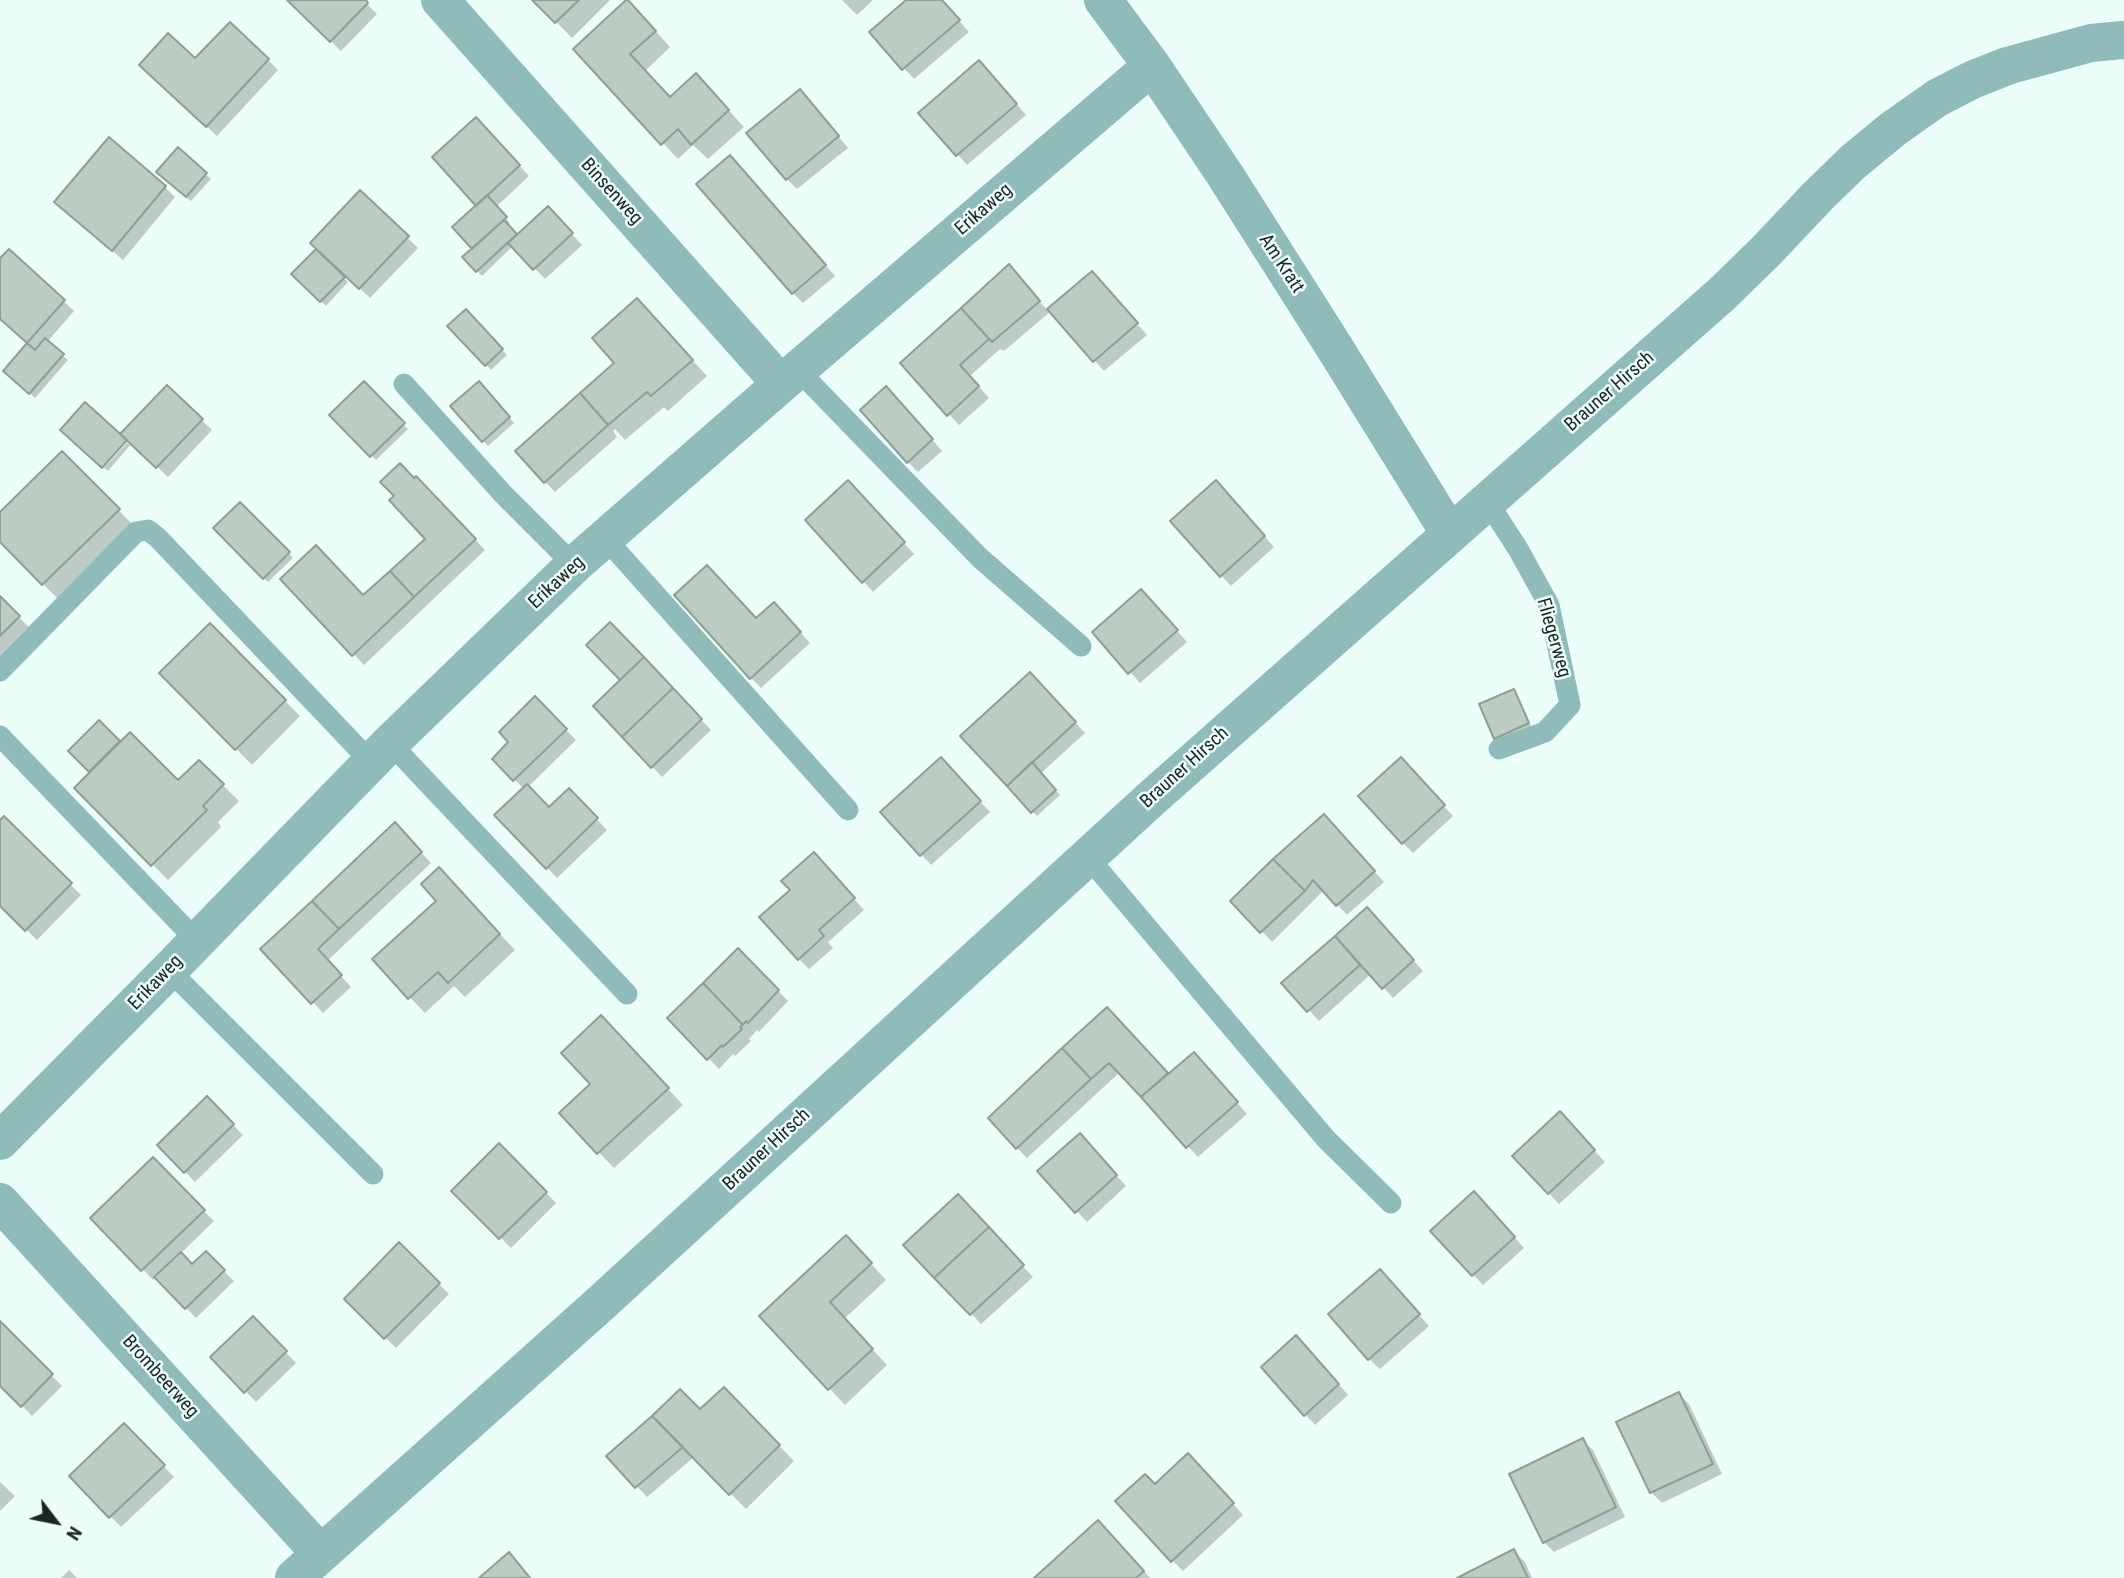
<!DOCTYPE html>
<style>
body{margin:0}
#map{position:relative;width:2124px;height:1578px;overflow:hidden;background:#ecfef9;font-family:"Roboto Condensed",sans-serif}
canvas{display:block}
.north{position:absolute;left:21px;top:1487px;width:70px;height:70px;-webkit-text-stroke:5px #ecfef9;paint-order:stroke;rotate:122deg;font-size:19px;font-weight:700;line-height:28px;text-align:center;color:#1d2523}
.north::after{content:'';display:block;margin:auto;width:24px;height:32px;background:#1d2523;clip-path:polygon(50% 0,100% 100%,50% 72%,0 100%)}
</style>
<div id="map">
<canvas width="2124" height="1578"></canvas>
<div class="north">N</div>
</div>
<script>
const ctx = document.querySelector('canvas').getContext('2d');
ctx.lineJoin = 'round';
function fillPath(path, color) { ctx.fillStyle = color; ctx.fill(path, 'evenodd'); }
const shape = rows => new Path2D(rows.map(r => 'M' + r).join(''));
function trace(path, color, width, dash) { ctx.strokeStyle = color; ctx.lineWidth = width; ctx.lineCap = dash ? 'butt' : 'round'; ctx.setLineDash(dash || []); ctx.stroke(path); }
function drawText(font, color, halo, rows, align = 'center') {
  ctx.font = font + ' "Roboto Condensed",sans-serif'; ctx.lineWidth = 5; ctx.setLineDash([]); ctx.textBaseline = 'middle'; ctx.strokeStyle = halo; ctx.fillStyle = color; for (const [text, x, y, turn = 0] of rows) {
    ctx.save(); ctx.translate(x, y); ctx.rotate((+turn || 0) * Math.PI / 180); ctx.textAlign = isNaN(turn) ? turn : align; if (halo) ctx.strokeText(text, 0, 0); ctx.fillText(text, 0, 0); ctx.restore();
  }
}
const shadow = shape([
 [289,0,363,0,377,14,341,51],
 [535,0,610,0,572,38],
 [842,0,873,0,857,15],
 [908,0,941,0,969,32,914,79,871,32],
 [643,17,670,47,645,71,671,99,711,91,744,127,708,159,693,145,678,159,575,49],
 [268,60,278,70,217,136,151,75,195,61],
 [989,72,1026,115,967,165,921,113],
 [810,102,848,148,797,189,787,179],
 [487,129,529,176,496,207,510,223,507,225,518,236,558,219,582,245,545,279,513,246,482,276,465,258,474,249],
 [178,150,211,179,191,201,163,177],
 [740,167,835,276,803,303,793,293],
 [165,187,175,197,123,260,67,212],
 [361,192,418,248,370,298,333,263,331,266,348,282,326,306,293,274,318,249],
 [9,251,74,311,47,342,68,360,35,398,5,371,29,343,0,317,0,261],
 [1009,266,1048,311,1092,273,1147,335,1104,371,1051,311,1004,351,1000,349,970,376,989,398,959,425,903,363],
 [637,300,707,376,668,411,664,407,625,440,615,429,613,431,617,437,555,492,545,482,617,363],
 [466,311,507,355,491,370,450,326],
 [364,384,408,429,376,460,332,415],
 [167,387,212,430,168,477,132,443,108,471,104,468,127,443,129,445,131,442],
 [483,388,514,423,488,446,453,407],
 [897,399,942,451,918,472,908,462],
 [62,453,134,526,59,600,0,540,0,514],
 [415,480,427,488,485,550,364,665,282,579,364,597,427,539],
 [859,493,914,554,873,592,863,581],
 [1226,493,1274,547,1231,586,1221,575],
 [240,504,293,558,268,582,216,528],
 [0,599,29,627,0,656],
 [1151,601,1187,642,1140,683,1130,672],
 [784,615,810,643,761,688,751,678,756,620],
 [610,624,711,730,662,777,595,706,623,680,589,645],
 [210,625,300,716,252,765,162,673],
 [1040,685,1085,733,1040,774,1060,795,1037,816,963,736],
 [1513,691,1518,696,1532,728,1501,743,1496,738],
 [535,699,576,740,528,787,549,809,569,790,607,830,557,878,496,815,524,789,494,759,511,742],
 [99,723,120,744,178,782,199,762,239,801,218,822,221,827,168,880,76,788,92,772,71,751],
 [951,770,990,812,931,865,921,854],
 [1411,770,1453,816,1413,853,1403,843],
 [4,819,81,895,37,940,0,904,0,822],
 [1334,827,1384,882,1347,915,1324,890,1272,942,1233,901],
 [405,835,431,863,327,961,351,987,323,1013,263,949],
 [824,865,864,910,828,942,833,948,809,969,799,959],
 [454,885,515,950,465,997,454,986,425,1013,374,960],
 [1367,909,1423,971,1393,998,1371,974,1319,1021,1284,984],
 [738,950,788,1001,759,1032,757,1030,749,1039,751,1041,735,1056,733,1054,719,1069,669,1018],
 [1117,1020,1169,1075,1204,1064,1247,1114,1198,1157,1120,1072,1027,1158,1017,1148],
 [616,1033,683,1105,614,1168,561,1113,592,1084],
 [207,1099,243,1135,195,1182,159,1145],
 [1570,1124,1605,1162,1559,1204,1514,1156],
 [499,1145,556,1203,511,1248,454,1191],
 [1090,1146,1126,1186,1087,1222,1040,1171],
 [153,1160,214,1221,180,1254,193,1266,206,1253,234,1281,196,1318,156,1277,153,1280,93,1218],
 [1484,1204,1524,1248,1483,1285,1433,1231],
 [968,1207,1033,1277,981,1324,906,1245],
 [399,1245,449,1294,396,1348,346,1299],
 [861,1253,886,1280,844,1319,887,1365,845,1405,762,1316],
 [1390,1282,1429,1326,1380,1369,1369,1359],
 [253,1318,296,1363,256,1402,212,1357],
 [0,1324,62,1386,32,1416,0,1383],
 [1306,1348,1348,1395,1315,1425,1305,1414],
 [724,1389,794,1461,746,1509,694,1457,647,1497,609,1456,700,1412],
 [1679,1394,1689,1404,1722,1474,1662,1503,1651,1492],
 [124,1425,174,1477,121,1527,71,1476],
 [1582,1440,1593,1450,1625,1517,1554,1552,1544,1542],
 [1198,1465,1243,1515,1183,1571,1172,1560,1155,1486],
 [0,1482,15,1496,0,1511],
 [1114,1538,1150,1578,1036,1578],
 [1514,1552,1525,1562,1532,1578,1461,1578],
 [69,1570,77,1578,61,1578]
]);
const building = shape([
 [287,0,366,0,368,3,330,42,287,0],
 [532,0,579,0,555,23,532,0],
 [626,0,628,0,656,31,630,54,670,97,696,73,729,110,691,145,678,129,661,145,573,49,626,0],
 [906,0,942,0,960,20,902,70,869,32,906,0],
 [230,22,269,59,206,127,139,65,168,33,195,58,230,22],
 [979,60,1017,104,956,156,918,113,979,60],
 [800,89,839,136,786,180,746,133,800,89],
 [476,117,520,165,476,206,432,157,476,117],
 [109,137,166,186,112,251,54,202,109,137],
 [178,147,207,173,186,197,156,172,178,147],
 [730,155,826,265,792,294,696,184,730,155],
 [360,190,409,236,359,289,310,243,360,190],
 [487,195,507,217,472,249,452,227,487,195],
 [548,206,573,233,533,270,508,243,548,206],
 [504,220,517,234,476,272,462,257,504,220],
 [9,249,65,300,27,343,0,319,0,258,9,249],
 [316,249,345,277,320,302,291,274,316,249],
 [1009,264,1040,301,992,342,961,308,1009,264],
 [1092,271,1138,323,1093,362,1047,309,1092,271],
 [637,298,693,360,651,396,647,392,608,425,580,393,614,363,592,338,637,298],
 [961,308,989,339,960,365,979,386,947,416,900,363,961,308],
 [466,309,503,349,485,366,447,326,466,309],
 [45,338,64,354,29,394,3,371,27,343,35,350,45,338],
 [364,381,405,423,370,457,329,415,364,381],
 [479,381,510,417,482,442,450,406,479,381],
 [167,385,203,419,156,468,120,434,167,385],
 [886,386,933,439,907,463,860,410,886,386],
 [580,393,608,425,544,483,515,451,580,393],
 [85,402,127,440,102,468,60,430,85,402],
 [62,451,120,509,42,585,0,542,0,512,62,451],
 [400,463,414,478,416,476,476,539,414,597,390,571,425,539,389,500,394,496,380,482,400,463],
 [848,480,905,542,862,583,805,520,848,480],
 [1216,480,1265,536,1220,577,1170,521,1216,480],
 [240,502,290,552,263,579,213,528,240,502],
 [316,545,363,595,390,571,414,597,352,656,280,579,316,545],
 [707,565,756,618,774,602,801,632,750,679,674,595,707,565],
 [1141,589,1178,630,1128,674,1092,632,1141,589],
 [0,596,20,616,0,636,0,596],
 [610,622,644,657,620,680,586,645,610,622],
 [210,623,286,700,235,750,159,673,210,623],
 [644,657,673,688,622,737,593,706,644,657],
 [1030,672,1076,722,1007,786,960,736,1030,672],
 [673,688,702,719,651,768,622,737,673,688],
 [1514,689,1529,723,1494,739,1479,704,1514,689],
 [535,696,567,729,513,781,492,759,508,742,499,732,535,696],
 [99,720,120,741,89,772,68,751,99,720],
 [130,732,178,780,199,760,224,784,203,806,207,810,151,866,74,788,130,732],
 [941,757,981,801,920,856,880,812,941,757],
 [1401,757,1445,805,1402,844,1358,796,1401,757],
 [1032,762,1056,790,1031,813,1007,786,1032,762],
 [527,784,549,807,569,788,598,818,546,869,494,815,527,784],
 [1324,814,1375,871,1336,906,1313,880,1305,891,1273,859,1324,814],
 [4,816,72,883,25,931,0,906,0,820,4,816],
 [395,822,422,852,339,929,312,901,395,822],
 [814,852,855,898,819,930,824,936,798,960,759,917,790,890,781,881,814,852],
 [1273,859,1305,891,1260,933,1230,901,1273,859],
 [439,867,500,934,448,983,438,972,408,999,372,959,436,901,421,884,439,867],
 [312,901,339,929,318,949,342,975,311,1004,260,949,312,901],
 [1367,907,1414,960,1382,989,1335,936,1367,907],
 [1335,936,1360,965,1307,1012,1281,983,1335,936],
 [738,948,779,990,748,1023,746,1021,743,1025,703,983,738,948],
 [703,983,743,1025,740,1027,742,1029,723,1047,722,1045,707,1060,667,1018,703,983],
 [1107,1007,1168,1073,1141,1097,1109,1063,1091,1079,1062,1048,1107,1007],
 [601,1015,669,1088,597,1154,559,1113,590,1084,561,1053,601,1015],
 [1062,1048,1091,1079,1016,1149,988,1118,1062,1048],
 [1194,1052,1238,1102,1186,1148,1141,1097,1194,1052],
 [207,1096,234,1124,184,1173,157,1145,207,1096],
 [1560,1111,1595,1150,1548,1194,1512,1156,1560,1111],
 [1080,1133,1117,1175,1075,1213,1037,1171,1080,1133],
 [499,1143,547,1192,499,1239,451,1191,499,1143],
 [153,1157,205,1210,141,1271,90,1218,153,1157],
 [1474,1191,1515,1237,1472,1276,1430,1231,1474,1191],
 [958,1194,989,1227,934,1278,903,1245,958,1194],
 [989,1227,1024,1265,970,1315,934,1278,989,1227],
 [846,1235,872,1263,830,1302,873,1349,828,1390,759,1316,846,1235],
 [399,1242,440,1283,384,1339,344,1299,399,1242],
 [206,1251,225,1270,185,1309,154,1277,181,1252,192,1264,206,1251],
 [1380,1269,1420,1314,1368,1360,1328,1314,1380,1269],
 [253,1316,287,1351,244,1393,210,1357,253,1316],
 [0,1321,53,1374,21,1407,0,1386,0,1321],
 [1296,1335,1339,1384,1304,1416,1261,1367,1296,1335],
 [724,1387,780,1445,729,1495,652,1416,680,1389,700,1409,724,1387],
 [1679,1392,1713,1464,1650,1493,1616,1422,1679,1392],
 [652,1416,683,1447,635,1488,606,1456,652,1416],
 [124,1423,165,1465,109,1518,69,1476,124,1423],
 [1583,1438,1616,1507,1543,1543,1509,1474,1583,1438],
 [1188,1453,1234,1503,1171,1562,1115,1501,1145,1474,1155,1484,1188,1453],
 [1098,1520,1144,1571,1136,1578,1034,1578,1098,1520],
 [1514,1549,1528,1578,1457,1578,1514,1549],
 [509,1552,530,1578,479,1578,509,1552]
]);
const service = shape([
 [798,370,980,558,1081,646],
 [404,384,503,494,574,565],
 [1487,501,1518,549,1549,605,1570,705,1545,732,1499,749],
 [605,538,848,810],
 [0,671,136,532,148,530,158,538,371,762],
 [0,736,197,941],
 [390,743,627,994],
 [1087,856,1326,1139,1391,1203],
 [169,970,373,1174]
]);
const minor = shape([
 [440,0,781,384],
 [1103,0,1152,66,1225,175,1333,345,1450,534],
 [0,1141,169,970,385,748,574,565,781,384,1152,66],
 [0,1202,320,1553]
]);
const tertiary = shape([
 [294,1578,600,1304,1153,797,1723,293,1767,250,1817,197,1853,162,1893,129,1937,98,1972,80,2007,66,2091,43,2124,40]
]);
const streetNames = [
 ["Binsenweg",611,192,48],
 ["Erikaweg",984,210,-41],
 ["Am Kratt",1281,264,57],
 ["Brauner Hirsch",1610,392,-41],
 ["Erikaweg",557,583,-43],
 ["Fliegerweg",1553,638,74],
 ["Brauner Hirsch",1185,768,-42],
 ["Erikaweg",156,983,-46],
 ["Brauner Hirsch",767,1150,-43],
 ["Brombeerweg",160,1377,48]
];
fillPath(shadow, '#0003');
fillPath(building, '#bbcdc2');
trace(building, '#8e9f94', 2);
trace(service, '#8fbbbb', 21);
trace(minor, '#8fbbbb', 38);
trace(tertiary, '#8fbbbb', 38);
drawText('19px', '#1d2523', '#ecfef9', streetNames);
</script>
